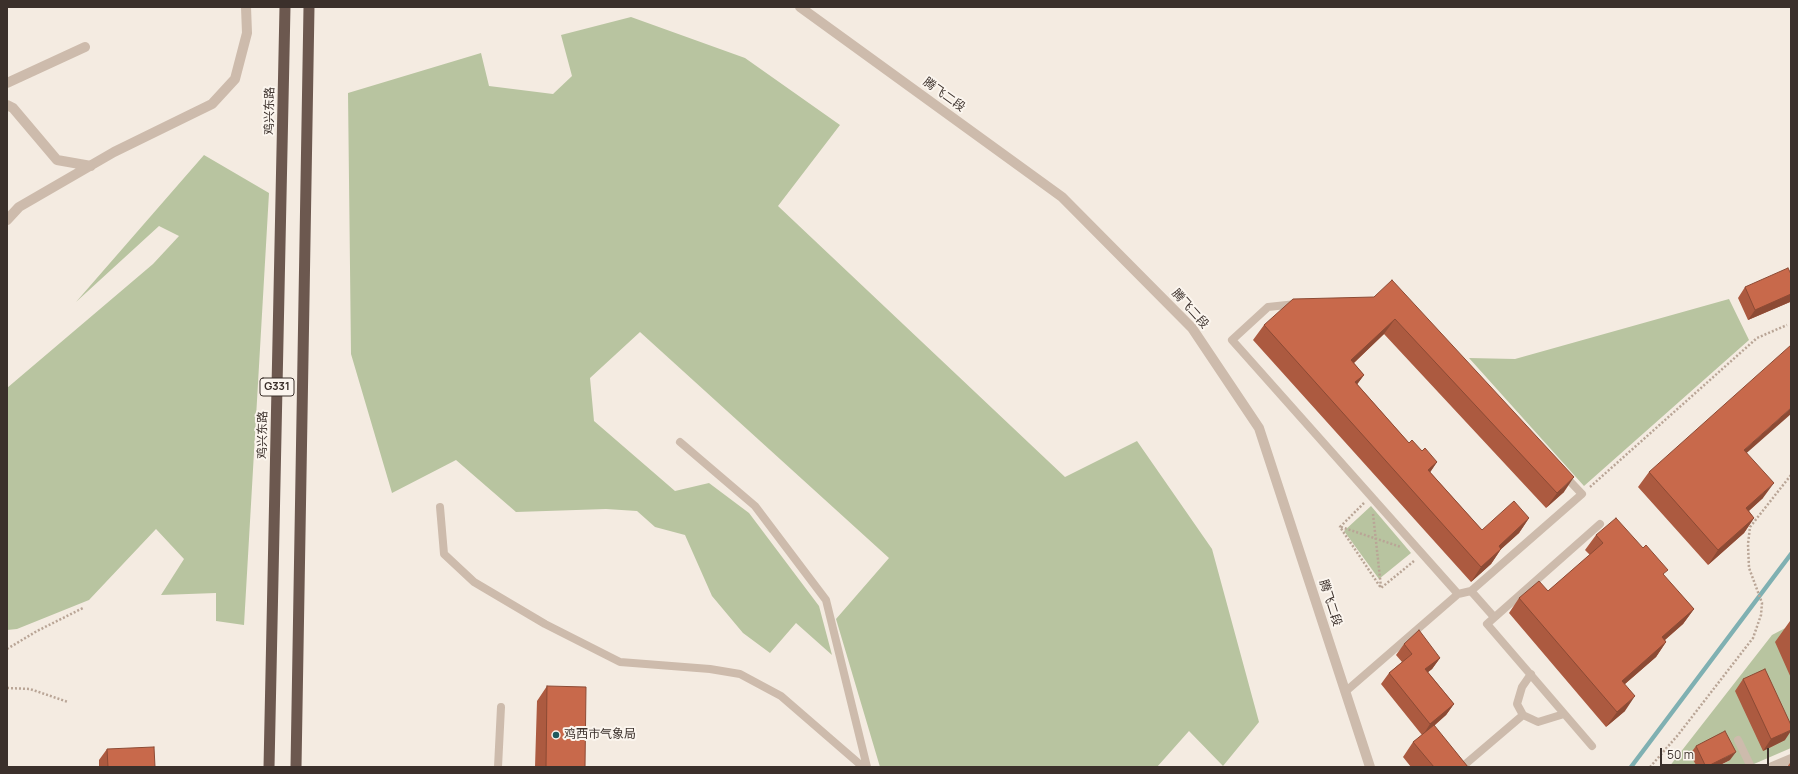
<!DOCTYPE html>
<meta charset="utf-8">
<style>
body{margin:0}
#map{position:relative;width:1798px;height:774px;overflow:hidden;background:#f4ebe1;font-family:Manrope,sans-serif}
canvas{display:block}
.frame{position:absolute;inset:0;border:8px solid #3b302b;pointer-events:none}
.scale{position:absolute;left:1660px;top:748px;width:109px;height:18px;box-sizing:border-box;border:2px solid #3b302b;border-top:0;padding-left:5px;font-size:12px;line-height:14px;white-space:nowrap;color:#3b302b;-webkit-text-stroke:3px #fbf5ee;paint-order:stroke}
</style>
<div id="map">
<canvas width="1798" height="774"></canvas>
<div class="frame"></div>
<div class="scale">50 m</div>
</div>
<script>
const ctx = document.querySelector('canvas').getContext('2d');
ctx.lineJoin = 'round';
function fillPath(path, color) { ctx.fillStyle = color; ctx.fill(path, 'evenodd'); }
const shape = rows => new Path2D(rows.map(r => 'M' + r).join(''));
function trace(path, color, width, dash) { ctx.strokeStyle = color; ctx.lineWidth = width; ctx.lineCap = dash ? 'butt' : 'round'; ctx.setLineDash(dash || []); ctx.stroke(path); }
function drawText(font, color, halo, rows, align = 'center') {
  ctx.font = font + ' Manrope,"Noto Sans SC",sans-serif'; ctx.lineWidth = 4; ctx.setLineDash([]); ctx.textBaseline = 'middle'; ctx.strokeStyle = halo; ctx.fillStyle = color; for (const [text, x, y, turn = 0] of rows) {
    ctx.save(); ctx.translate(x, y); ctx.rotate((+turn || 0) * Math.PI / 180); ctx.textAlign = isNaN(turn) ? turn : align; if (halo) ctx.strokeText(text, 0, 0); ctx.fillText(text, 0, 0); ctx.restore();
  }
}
const green = shape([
 [631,17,745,58,840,125,778,206,1065,477,1137,441,1212,549,1259,722,1223,766,1189,731,1157,767,880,767,836,619,889,558,640,332,590,378,594,421,675,491,709,483,749,513,819,606,832,655,796,623,770,653,743,633,712,596,685,535,655,527,637,511,606,509,516,512,456,460,392,493,351,354,348,93,481,53,489,86,553,94,572,76,561,35],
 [204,155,269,193,244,625,216,621,216,593,161,595,184,559,156,529,89,600,17,629,7,630,7,388,153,264,179,236,159,226,76,302],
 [1729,299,1749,340,1584,486,1469,358,1515,359],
 [1371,506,1411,553,1379,579,1344,531],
 [1791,625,1791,748,1747,767,1717,767,1730,760,1691,754,1697,767,1669,767,1772,635]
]);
const stream = shape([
 [1631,767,1791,554]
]);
const path = shape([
 [1590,487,1757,338,1787,325],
 [1364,503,1340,527,1381,588,1414,561],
 [1373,514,1381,587],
 [1341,527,1401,547],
 [7,649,37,631,83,608],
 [7,688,30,689,68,702],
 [1650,767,1678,735,1753,638,1761,615,1762,603,1749,568,1748,544,1750,527,1791,475]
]);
const service = shape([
 [1296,304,1268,307,1232,340,1458,594],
 [680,442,755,506,826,600,867,767],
 [440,507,444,554,474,582,545,624,620,662,710,669,740,674,781,696,863,767],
 [1471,591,1494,617],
 [1531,674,1522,687,1517,704,1523,715,1538,722,1564,714],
 [1345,692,1458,594,1471,591,1582,494,1563,474],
 [1738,740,1751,767],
 [1592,746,1487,624,1600,524],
 [498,767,501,707],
 [1462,767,1523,715]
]);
const minor = shape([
 [7,83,85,47],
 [7,105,13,108,57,160,91,166],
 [7,220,19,207,114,152,212,104,235,79,247,33,246,7],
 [1772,767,1791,759]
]);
const tertiary = shape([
 [800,7,1062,197,1192,328,1259,428,1370,767]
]);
const trunk = shape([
 [269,767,285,7],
 [296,767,309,7]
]);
const wall = shape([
 [1791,274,1791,304,1790,302,1748,320,1738,298,1745,287],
 [1374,297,1564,492,1546,508,1384,334,1354,363,1364,375,1357,384,1409,443,1437,462,1430,472,1482,530,1529,518,1519,533,1501,549,1491,564,1471,582,1253,340,1264,325],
 [1747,453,1763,498,1749,511,1754,518,1744,533,1708,565,1638,487,1649,472],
 [1596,535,1664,576,1694,609,1683,624,1665,640,1666,642,1656,657,1625,684,1625,711,1606,727,1509,613,1519,598,1548,591,1590,555,1585,550],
 [1791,620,1791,678,1775,642,1790,621],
 [1404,644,1440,658,1432,669,1428,672,1454,704,1446,715,1434,726,1468,767,1411,767,1403,757,1413,742,1422,735,1381,684,1389,673,1402,662,1396,655],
 [1743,679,1785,740,1763,751,1735,691],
 [547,686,585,767,535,767,537,701],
 [1696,746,1730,760,1716,767,1697,767,1690,754],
 [107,749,155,767,99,767,99,760],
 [1790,763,1791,763,1791,767,1787,767]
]);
const shadedWall = shape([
 [1791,294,1791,300,1790,302,1748,320,1755,310],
 [1395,319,1384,334,1341,375,1351,360],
 [1364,375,1353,390,1355,382],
 [1791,408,1791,414,1733,465,1744,450],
 [1437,462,1427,477,1428,470],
 [1574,477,1564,492,1546,508,1557,493],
 [1774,483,1763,498,1735,523,1746,508],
 [1529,518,1519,533,1488,561,1499,546],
 [1754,518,1744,533,1708,565,1718,550],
 [1501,549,1491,564,1471,582,1481,567],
 [1694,609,1683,624,1651,652,1662,637],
 [1666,642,1656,657,1611,696,1622,681],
 [1440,658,1432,669,1418,680,1425,669],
 [1635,696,1625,711,1606,727,1617,712],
 [1454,704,1446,715,1423,735,1430,724],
 [1791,730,1791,731,1785,740,1763,751,1771,739],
 [1736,752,1730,760,1716,767,1707,767]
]);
const building = shape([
 [1788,268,1791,274,1791,294,1755,310,1745,287,1788,268],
 [1392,280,1574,477,1557,493,1395,319,1351,360,1364,375,1355,382,1409,443,1412,440,1422,451,1425,448,1437,462,1428,470,1482,530,1514,501,1529,518,1499,546,1501,549,1481,567,1264,325,1293,299,1374,297,1392,280],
 [1791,345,1791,408,1744,450,1774,483,1746,508,1754,518,1718,550,1649,472,1791,345],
 [1616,518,1643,548,1646,545,1668,570,1663,574,1694,609,1662,637,1666,642,1622,681,1635,696,1617,712,1519,598,1539,581,1548,591,1603,543,1596,535,1616,518],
 [1419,630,1440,658,1425,669,1454,704,1430,724,1389,673,1412,654,1404,644,1419,630],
 [1765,669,1791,725,1791,730,1771,739,1743,679,1765,669],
 [547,686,586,687,585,767,546,767,547,686],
 [1434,725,1468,767,1434,767,1413,742,1434,725],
 [1725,731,1736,752,1706,767,1696,746,1725,731],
 [154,747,155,767,108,767,107,749,154,747]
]);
const markers = [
 [556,735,4,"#1f5a5e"]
];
const shields = [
 [277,387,34]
];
const shieldNames = [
 ["G331",277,387]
];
const streetNames = [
 ["腾飞二段",944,95,36],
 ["鸡兴东路",270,111,-89],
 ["腾飞二段",1190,309,48],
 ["鸡兴东路",263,435,-89],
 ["腾飞二段",1330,603,72]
];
const poiNames = [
 ["鸡西市气象局",564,735]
];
fillPath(green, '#b8c4a0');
trace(stream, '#7fb0b2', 4.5);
trace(path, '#b9a596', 2.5, [2, 2]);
trace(service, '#cdbbac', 8);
trace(minor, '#cdbbac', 10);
trace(tertiary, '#cdbbac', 10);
trace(trunk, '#6c584f', 11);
fillPath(wall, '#ac5a40');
fillPath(shadedWall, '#8c4a34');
fillPath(building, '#c8694b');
trace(building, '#8c4a34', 1);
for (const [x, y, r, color] of markers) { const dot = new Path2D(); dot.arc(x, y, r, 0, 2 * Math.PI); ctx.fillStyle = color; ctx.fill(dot); trace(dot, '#fbf5ee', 1.5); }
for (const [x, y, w] of shields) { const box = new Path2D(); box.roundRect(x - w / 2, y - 9, w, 18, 3); ctx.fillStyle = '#fbf5ee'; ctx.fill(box); trace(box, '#3b302b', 1); }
drawText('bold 11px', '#3b302b', null, shieldNames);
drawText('12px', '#3b302b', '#fbf5ee', streetNames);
drawText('12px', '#3b302b', '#fbf5ee', poiNames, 'left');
</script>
